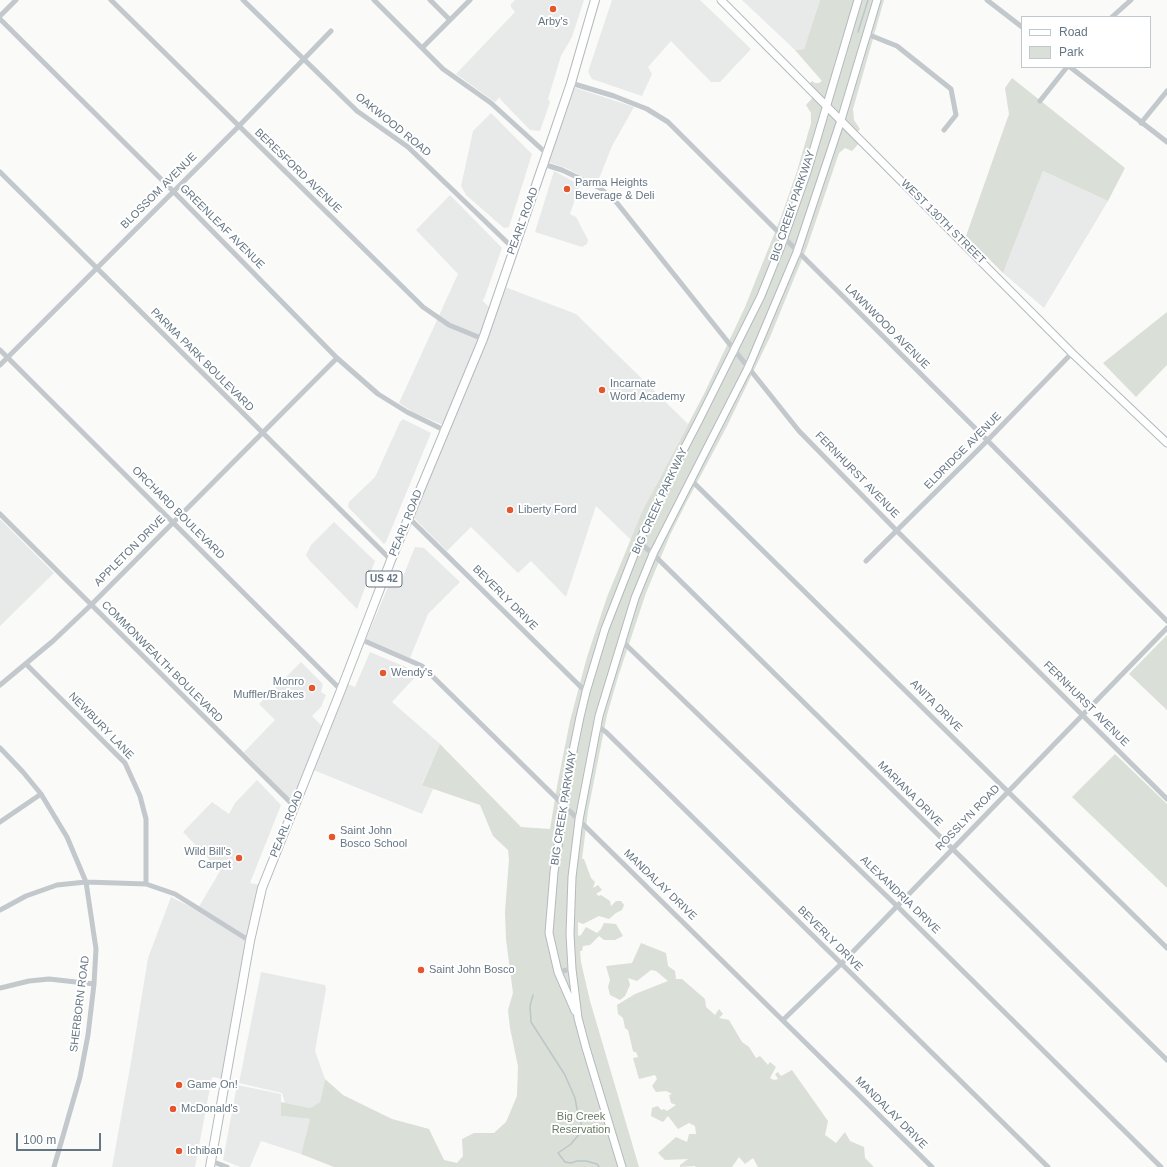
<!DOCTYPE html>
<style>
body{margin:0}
#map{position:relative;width:1167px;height:1167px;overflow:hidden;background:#fafaf8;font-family:Arial,sans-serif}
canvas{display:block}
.legend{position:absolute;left:1021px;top:16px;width:130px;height:52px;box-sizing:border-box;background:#fff;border:1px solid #c1c8cd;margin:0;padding:5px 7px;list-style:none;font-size:12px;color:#657683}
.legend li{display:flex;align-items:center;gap:8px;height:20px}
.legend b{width:20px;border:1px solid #c1c8cd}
.scale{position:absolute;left:16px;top:1133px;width:85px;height:18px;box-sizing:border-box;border:2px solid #657683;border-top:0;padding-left:5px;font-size:12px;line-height:14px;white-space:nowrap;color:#657683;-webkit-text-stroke:3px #fff;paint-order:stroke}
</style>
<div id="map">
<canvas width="1167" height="1167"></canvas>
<ul class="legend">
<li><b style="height:5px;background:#fff"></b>Road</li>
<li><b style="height:11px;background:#dadfd7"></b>Park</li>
</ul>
<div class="scale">100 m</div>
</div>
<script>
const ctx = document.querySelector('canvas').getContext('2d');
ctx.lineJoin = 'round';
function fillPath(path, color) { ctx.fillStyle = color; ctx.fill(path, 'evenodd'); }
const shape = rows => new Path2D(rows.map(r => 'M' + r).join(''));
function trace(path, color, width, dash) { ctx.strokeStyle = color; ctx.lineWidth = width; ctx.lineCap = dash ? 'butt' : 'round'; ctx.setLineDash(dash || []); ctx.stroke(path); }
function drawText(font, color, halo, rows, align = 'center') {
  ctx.font = font + ' Arial,sans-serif'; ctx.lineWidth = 4; ctx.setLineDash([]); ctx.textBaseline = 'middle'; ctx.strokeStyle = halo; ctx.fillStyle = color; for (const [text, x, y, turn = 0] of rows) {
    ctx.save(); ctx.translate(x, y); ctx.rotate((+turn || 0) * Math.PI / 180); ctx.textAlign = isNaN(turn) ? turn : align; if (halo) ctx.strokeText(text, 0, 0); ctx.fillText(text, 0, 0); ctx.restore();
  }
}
const built = shape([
 [515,0,584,0,572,37,561,56,548,99,550,102,540,131,530,130,501,100,500,97,495,102,456,74,515,12,511,7,511,4],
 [612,0,700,0,751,49,720,82,711,82,671,41,648,67,652,74,642,96,592,79,588,72],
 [742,0,820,0,804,49,795,50],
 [573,87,634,107,612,146,597,184,566,168,548,162],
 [491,113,532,154,509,227,504,228,466,195,461,186,473,131],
 [554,171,580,185,570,214,576,217,588,240,587,244,582,247,535,232],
 [1043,171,1108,201,1044,308,1003,273],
 [450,195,502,248,484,299,482,300,490,308,478,344,443,425,415,413,399,403,458,274,416,230],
 [505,287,576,314,688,424,656,485,631,540,596,506,566,597,531,561,518,573,471,527,447,551,413,517,485,341],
 [403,419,431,433,386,542,384,544,348,507,349,502,375,477,400,422],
 [0,519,54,573,0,626],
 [334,522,375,561,357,609,310,561,306,555,311,545],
 [415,547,424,548,460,582,428,614,410,658,366,639,391,580,400,584],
 [370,652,408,668,416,676,392,702,440,744,422,784,433,789,422,814,306,767,292,801,244,752,275,720,259,704,301,662,323,684,321,692,326,695,321,707,312,716,327,731,347,684,355,687],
 [257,780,281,805,250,883,261,885,223,1079,212,1077,195,1167,112,1167,131,1062,148,958,171,897,197,910,220,871,183,832,212,802,229,814,235,803],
 [261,972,325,985,326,989,315,1051,325,1079,320,1102,310,1108,285,1103,282,1093,239,1083],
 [237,1085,281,1094,281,1116,310,1119,301,1154,261,1141,250,1167,240,1167,223,1160]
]);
const green = shape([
 [820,0,884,0,853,109,854,120,860,129,855,135,861,141,852,151,845,148,839,153,807,247,770,337,727,426,685,505,670,535,646,593,618,677,607,715,588,811,582,859,584,859,591,878,595,882,593,888,598,885,602,890,596,894,599,896,601,895,610,901,611,906,616,901,621,901,624,905,622,910,616,913,609,919,599,916,583,924,578,922,578,936,581,935,586,927,597,933,601,929,604,923,616,924,623,936,615,940,604,940,599,936,590,945,583,946,582,951,580,951,581,962,590,1001,639,1167,334,1167,301,1154,310,1119,281,1116,281,1102,310,1108,320,1102,325,1079,343,1095,392,1119,429,1129,444,1160,457,1163,463,1156,462,1139,474,1133,494,1133,506,1122,517,1096,518,1066,510,1028,508,1010,513,993,506,939,505,912,509,859,508,850,493,836,480,805,422,785,440,744,521,827,550,829,558,781,570,721,587,657,607,597,642,512,704,394,745,307,781,217,797,171,811,123,811,113,806,105,815,95,806,87,812,81,815,83,819,83,822,81,795,50,804,49],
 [1012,78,1125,168,1108,201,1043,171,1003,273,966,236,1009,114,1005,88],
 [1167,312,1167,365,1136,397,1103,363],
 [1167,635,1167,710,1129,674],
 [1115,754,1167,804,1167,888,1072,797],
 [641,943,666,953,668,966,675,971,676,979,682,979,705,999,706,1007,715,1015,719,1009,723,1014,719,1018,729,1020,742,1042,749,1047,756,1058,760,1056,768,1065,770,1062,776,1067,770,1078,774,1080,778,1079,775,1074,778,1072,781,1076,792,1070,828,1121,825,1135,836,1143,845,1132,850,1141,864,1147,865,1158,874,1167,758,1167,753,1158,745,1164,739,1157,732,1167,696,1167,695,1166,680,1167,680,1165,688,1159,665,1160,658,1153,676,1137,687,1142,689,1134,696,1134,695,1126,689,1123,678,1129,668,1116,663,1122,651,1116,652,1108,658,1106,661,1110,664,1109,667,1111,676,1105,671,1103,669,1095,672,1094,666,1091,656,1092,652,1086,657,1079,655,1075,639,1079,633,1058,638,1057,636,1052,634,1052,633,1051,628,1030,625,1028,623,1018,618,1014,617,1005,635,994,668,981,656,971,651,970,637,981,628,978,630,985,625,996,620,1000,610,995,608,987,610,980,606,966,632,963]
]);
const stream = shape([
 [858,32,868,0],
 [533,995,530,1006,531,1022,565,1075,575,1098,577,1109,581,1122,581,1132,571,1144,558,1153,565,1162,571,1163,577,1161,586,1161,597,1164,599,1167]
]);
const street = shape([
 [111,0,423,307,449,325,483,339],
 [243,0,357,111,408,147,513,248],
 [374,0,443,69,491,103,546,153],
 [430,0,450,20],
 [987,0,1022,27],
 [0,16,16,0],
 [1112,17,1131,0],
 [0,19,173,191,337,358,378,394,407,412,444,430],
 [867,34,897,46,951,89,956,115,944,130],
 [422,48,470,0],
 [1070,67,1167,142],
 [571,83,614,96,647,109,668,122,987,440,1167,621],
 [1040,101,1067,67],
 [1141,123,1167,91],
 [543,164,562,170,600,188,617,203,799,431,897,531,1167,799],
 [0,172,391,560],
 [0,350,341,690],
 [0,365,238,127,331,31],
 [690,479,1167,948],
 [0,514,294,806],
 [409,518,586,692],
 [639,542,653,554,1167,1060],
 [866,561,981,447,1072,353],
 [360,639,422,666,932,1167],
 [622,641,897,906,1161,1167],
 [26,664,125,763,140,796,146,819,146,884],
 [0,685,53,641,91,605,337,358],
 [597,726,606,732,1048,1167],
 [0,748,23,772,41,794,67,837,86,882,96,949,94,984,88,1035,80,1077,54,1167],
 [0,822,41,794],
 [0,910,26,896,57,885,86,882,146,884,175,894,250,941],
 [558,972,572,969],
 [0,988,29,981,49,979,94,984],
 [783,1020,841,964,1167,628],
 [211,1161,227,1167]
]);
const secondary = shape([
 [721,0,1072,353,1167,443],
 [575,1011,558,972,549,933,554,872,563,814,564,795,580,717,586,692,605,629,639,542,674,468,698,422,761,296,781,246,807,172,858,0],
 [622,1167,586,1048,578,1018,572,969,570,934,572,877,579,820,599,716,635,598,653,554,749,366,797,252,841,120,877,0]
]);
const primary = shape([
 [210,1167,250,941,262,888,341,690,391,560,483,339,554,133,571,83,595,0]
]);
const markers = [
 [553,9,4,"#e4572e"],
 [567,189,4,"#e4572e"],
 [602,390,4,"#e4572e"],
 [510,510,4,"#e4572e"],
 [383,673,4,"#e4572e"],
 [312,688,4,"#e4572e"],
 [332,837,4,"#e4572e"],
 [239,858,4,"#e4572e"],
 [421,970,4,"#e4572e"],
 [179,1085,4,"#e4572e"],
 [173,1109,4,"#e4572e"],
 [179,1151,4,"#e4572e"]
];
const shields = [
 [384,579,36]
];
const shieldNames = [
 ["US 42",384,579]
];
const poiNames = [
 ["Arby's",553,22,"center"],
 ["Parma Heights",575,183],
 ["Beverage & Deli",575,196],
 ["Incarnate",610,384],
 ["Word Academy",610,397],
 ["Liberty Ford",518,510],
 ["Wendy's",391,673],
 ["Monro",304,682,"right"],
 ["Muffler/Brakes",304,695,"right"],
 ["Saint John",340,831],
 ["Bosco School",340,844],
 ["Wild Bill's",231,852,"right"],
 ["Carpet",231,865,"right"],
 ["Saint John Bosco",429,970],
 ["Game On!",187,1085],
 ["McDonald's",181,1109],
 ["Ichiban",187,1151]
];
const streetNames = [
 ["OAKWOOD ROAD",393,125,39],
 ["BERESFORD AVENUE",298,171,44],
 ["BLOSSOM AVENUE",159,191,-45],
 ["BIG CREEK PARKWAY",793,206,-71],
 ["PEARL ROAD",523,221,-70],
 ["WEST 130TH STREET",943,222,45],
 ["GREENLEAF AVENUE",222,227,45],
 ["LAWNWOOD AVENUE",887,327,45],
 ["PARMA PARK BOULEVARD",202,360,45],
 ["ELDRIDGE AVENUE",963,451,-45],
 ["FERNHURST AVENUE",857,475,46],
 ["BIG CREEK PARKWAY",660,501,-65],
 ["ORCHARD BOULEVARD",178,513,45],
 ["PEARL ROAD",406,523,-68],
 ["APPLETON DRIVE",130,551,-45],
 ["BEVERLY DRIVE",505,598,45],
 ["COMMONWEALTH BOULEVARD",162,662,45],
 ["FERNHURST AVENUE",1086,704,45],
 ["ANITA DRIVE",936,706,45],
 ["NEWBURY LANE",101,726,46],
 ["MARIANA DRIVE",910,794,45],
 ["BIG CREEK PARKWAY",564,808,-81],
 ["ROSSLYN ROAD",968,818,-46],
 ["PEARL ROAD",287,824,-68],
 ["MANDALAY DRIVE",660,885,44],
 ["ALEXANDRIA DRIVE",900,895,44],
 ["BEVERLY DRIVE",830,939,45],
 ["SHERBORN ROAD",80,1004,-83],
 ["MANDALAY DRIVE",891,1113,45]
];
const parkNames = [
 ["Big Creek",581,1117],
 ["Reservation",581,1130]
];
fillPath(built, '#e8e9e9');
fillPath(green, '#dadfd7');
trace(stream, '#bbc7cb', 1.5);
trace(secondary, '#b3babf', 9);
trace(primary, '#b5babe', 10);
trace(street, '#c3c8cc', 5);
trace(secondary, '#fff', 7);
trace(primary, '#fff', 8);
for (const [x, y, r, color] of markers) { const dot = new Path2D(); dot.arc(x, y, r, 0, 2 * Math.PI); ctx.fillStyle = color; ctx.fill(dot); trace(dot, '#fff', 1.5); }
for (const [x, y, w] of shields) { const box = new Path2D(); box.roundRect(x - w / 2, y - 8, w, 16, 3); ctx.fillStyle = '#fff'; ctx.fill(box); trace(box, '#657683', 1); }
drawText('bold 10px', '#657683', null, shieldNames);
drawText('11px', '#657683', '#fff', poiNames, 'left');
drawText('11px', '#657683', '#fff', streetNames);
drawText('11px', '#687a64', '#fff', parkNames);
</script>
